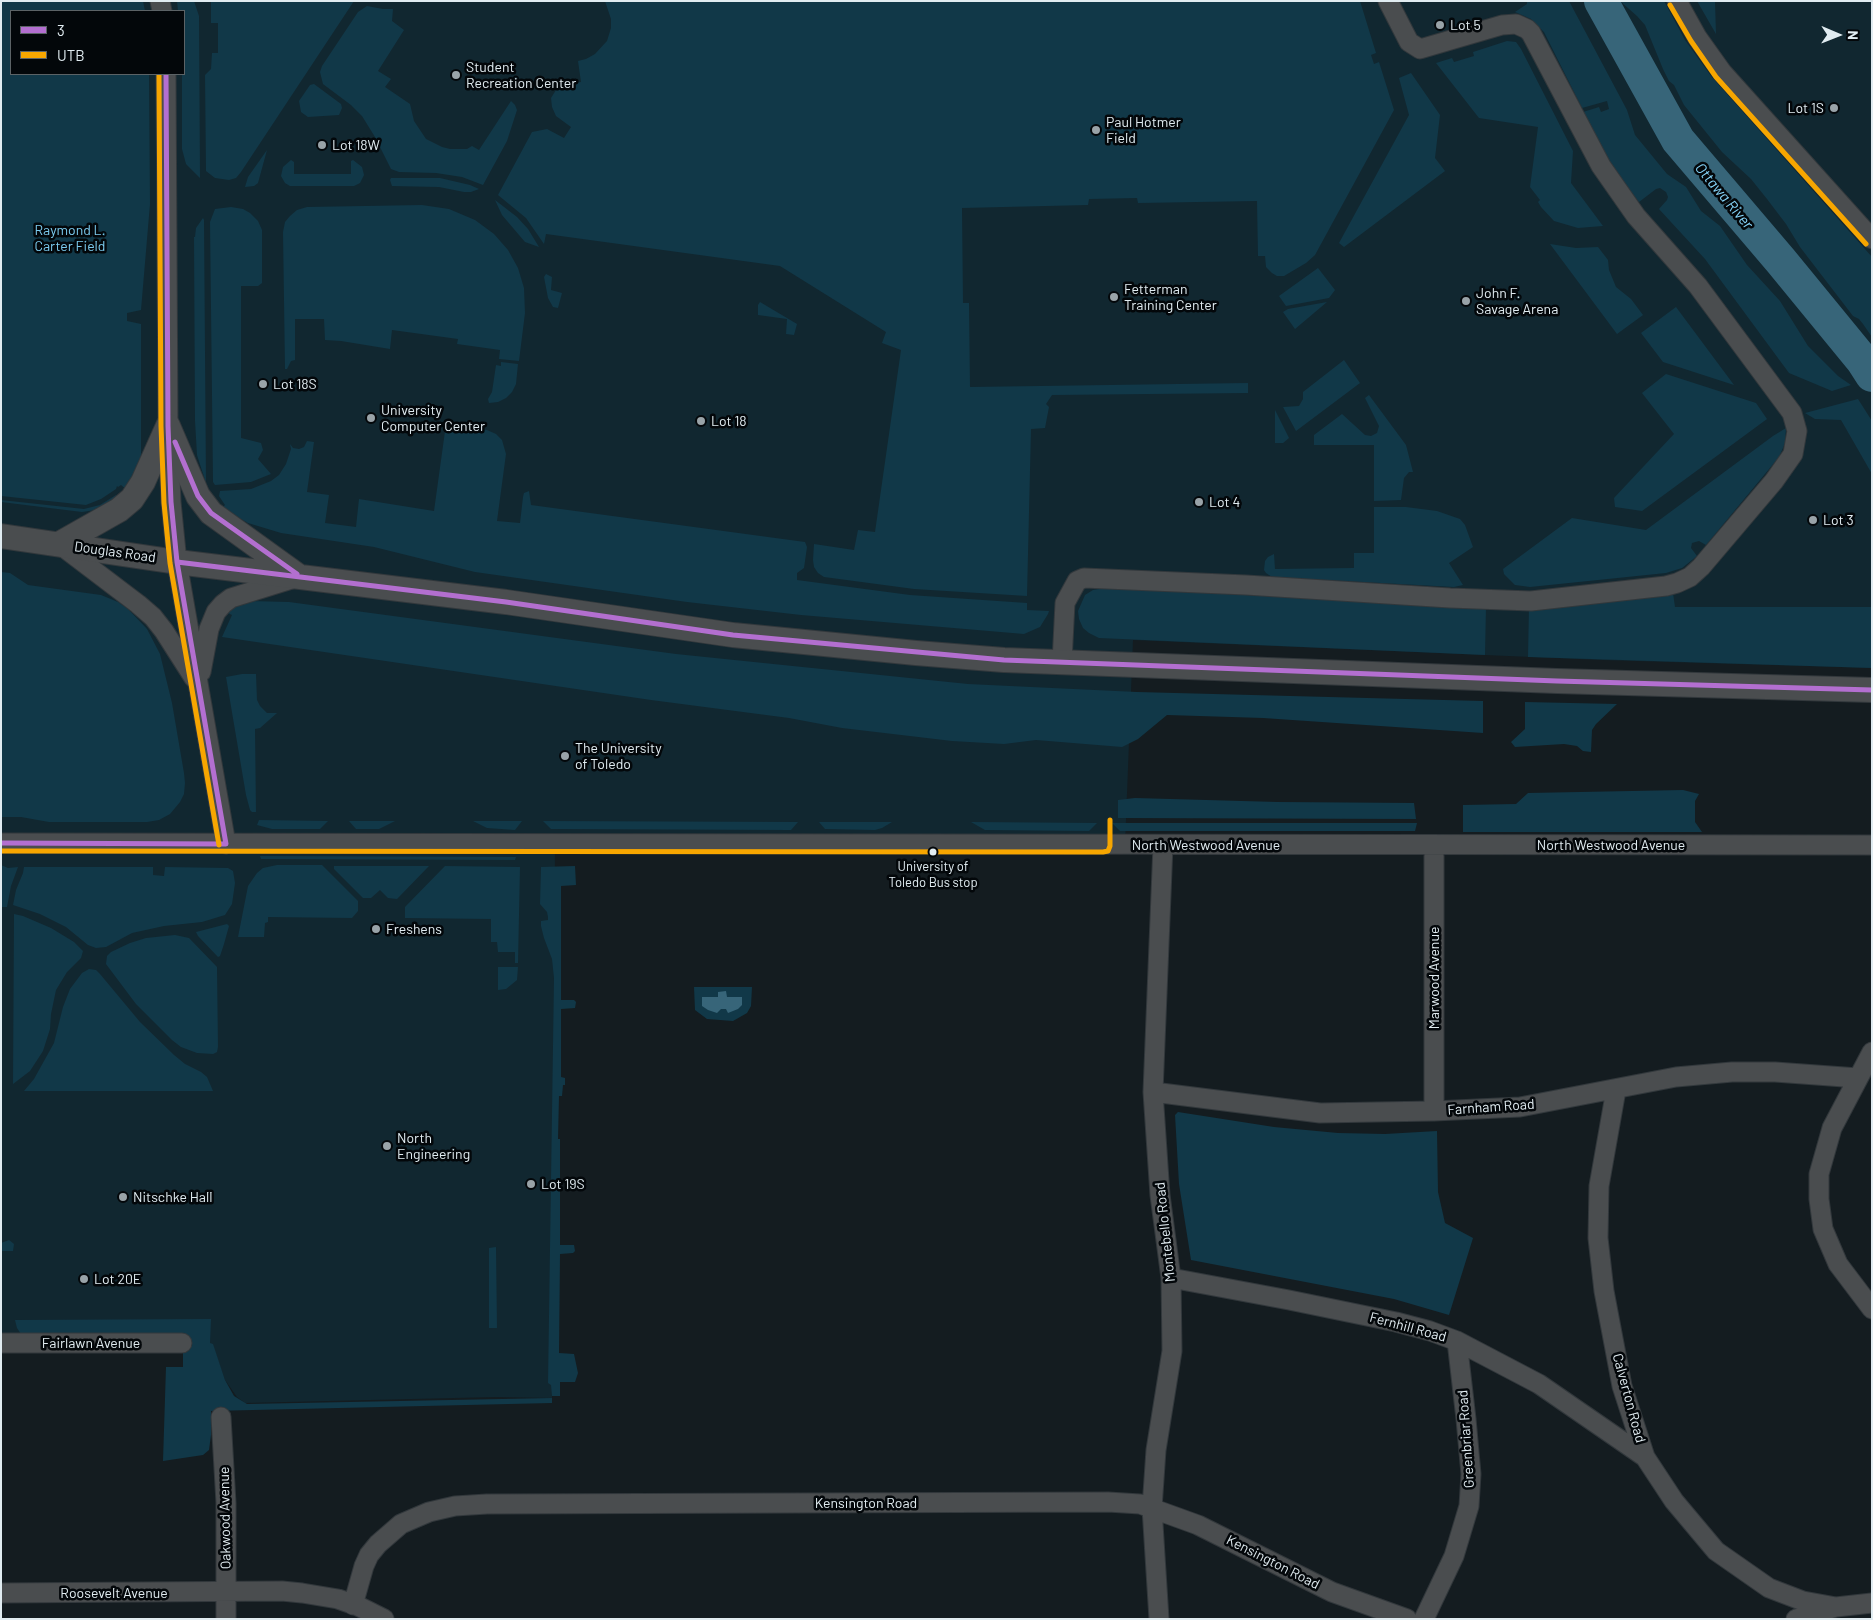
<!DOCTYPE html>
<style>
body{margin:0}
#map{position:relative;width:1873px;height:1620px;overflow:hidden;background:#141c20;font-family:Barlow,sans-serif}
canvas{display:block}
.frame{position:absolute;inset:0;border:2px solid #e1ecf1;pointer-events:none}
.legend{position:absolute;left:10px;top:10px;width:175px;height:65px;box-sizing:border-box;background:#03070a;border:1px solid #5c6366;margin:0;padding:6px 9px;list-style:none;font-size:15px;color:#e1ecf1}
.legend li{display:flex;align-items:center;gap:10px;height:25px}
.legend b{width:25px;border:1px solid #5c6366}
.north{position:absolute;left:1813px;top:10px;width:50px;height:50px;-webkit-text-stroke:4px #03070a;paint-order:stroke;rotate:91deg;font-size:14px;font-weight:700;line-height:20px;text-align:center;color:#e1ecf1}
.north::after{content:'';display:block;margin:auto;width:18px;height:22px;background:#e1ecf1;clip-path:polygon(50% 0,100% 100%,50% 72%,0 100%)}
</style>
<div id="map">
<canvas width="1873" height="1620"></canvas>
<div class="frame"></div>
<ul class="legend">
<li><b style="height:6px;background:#b36fd0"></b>3</li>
<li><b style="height:6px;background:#f7a600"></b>UTB</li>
</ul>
<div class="north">N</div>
</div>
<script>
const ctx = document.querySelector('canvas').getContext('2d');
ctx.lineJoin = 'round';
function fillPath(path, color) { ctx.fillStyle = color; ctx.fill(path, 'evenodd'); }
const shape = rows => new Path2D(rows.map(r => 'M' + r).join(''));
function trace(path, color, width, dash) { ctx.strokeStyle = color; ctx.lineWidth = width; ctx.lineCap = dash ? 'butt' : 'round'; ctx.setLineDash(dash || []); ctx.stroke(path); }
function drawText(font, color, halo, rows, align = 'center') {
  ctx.font = font + ' Barlow,sans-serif'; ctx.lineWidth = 5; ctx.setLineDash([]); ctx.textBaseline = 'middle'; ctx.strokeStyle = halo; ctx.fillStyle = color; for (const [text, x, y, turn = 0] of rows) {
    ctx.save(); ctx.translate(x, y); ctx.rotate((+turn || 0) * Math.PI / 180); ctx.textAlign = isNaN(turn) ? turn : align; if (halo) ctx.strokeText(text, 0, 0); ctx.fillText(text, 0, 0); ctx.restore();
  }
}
const built = shape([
 [1,1,1872,1,1872,668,1602,660,1133,640,1125,845,555,844,552,1398,496,1397,245,1403,237,1397,225,1380,212,1344,1,1343],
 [11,11,184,11,184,74,11,74]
]);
const green = shape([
 [1,1,143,1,145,11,11,11,11,74,149,74,150,204,141,310,127,313,127,321,141,324,141,455,140,463,127,490,121,485,118,487,117,486,116,489,101,499,86,505,1,496],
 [177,1,194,1,199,16,200,178,186,164,182,149,182,74,184,74,184,11,178,11],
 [211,1,354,1,241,172,236,178,229,180,215,178,206,171,205,75,211,69,212,53,218,53,218,23,211,23],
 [605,1,1360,1,1376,53,1371,55,1374,64,1379,62,1394,110,1315,255,1306,263,1284,276,1277,276,1272,273,1266,267,1265,256,1258,256,1257,201,1138,203,1137,198,1089,199,1088,205,962,208,963,303,969,303,970,387,1248,383,1248,393,1052,395,1046,404,1049,407,1045,428,1031,429,1027,596,914,589,824,577,818,573,814,567,813,560,814,544,854,550,858,530,875,532,901,350,882,343,886,332,780,266,546,234,544,244,526,218,498,195,532,132,547,129,564,138,571,127,556,116,552,107,551,98,556,90,564,84,581,82,578,61,586,59,595,54,607,41,611,28,611,19],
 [1527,1,1569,1,1627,110,1635,135,1667,174,1686,187,1701,211,1720,226,1747,265,1780,301,1808,346,1838,376,1851,385,1832,391,1789,373,1705,259,1659,209,1667,200,1668,197,1666,192,1660,188,1656,189,1639,202,1622,181,1604,153,1583,112,1599,107,1601,112,1609,109,1607,101,1582,108,1544,32,1531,19,1515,12,1527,4],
 [1620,1,1664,1,1685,40,1711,76,1872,257,1872,337,1863,324,1859,319,1853,316,1800,247,1786,224,1767,199,1751,179,1722,152,1684,105,1674,85,1669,81,1663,69,1645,25,1637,16],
 [1697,1,1715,1,1716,34],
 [367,6,383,9,393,9,392,21,404,30,378,71,391,79,385,87,410,104,414,121,426,139,442,147,450,149,467,149,472,146,479,150,511,101,515,105,517,110,507,141,483,185,462,177,436,173,399,172,391,169,375,137,362,116,351,105,323,84,320,72,322,66,358,12],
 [1507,41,1516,42,1521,49,1573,151,1571,183,1603,226,1578,228,1554,221,1541,207,1538,202,1540,200,1530,187,1538,127,1479,118,1436,63,1452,58,1454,62,1474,56,1473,52],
 [1411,73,1440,115,1435,158,1445,171,1344,247,1339,243,1409,115,1399,78],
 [314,84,341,104,342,108,339,115,308,117,301,112,299,101,310,85],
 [267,150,258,183,254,186,245,187,248,177],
 [291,160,294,162,294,174,351,174,351,161,353,160,362,167,364,175,360,183,354,186,290,186,285,183,281,176,283,167],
 [391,178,440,178,470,185,479,189,471,192,464,192,439,187,392,186,390,180],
 [495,200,517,217,528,229,539,247,525,242,502,215],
 [422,205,449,209,475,220,494,234,508,250,518,268,524,288,525,313,519,361,499,359,500,350,457,344,458,339,392,330,390,349,341,341,325,340,324,319,295,319,295,360,291,361,287,369,285,369,283,232,285,222,290,216,297,210,307,207],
 [231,207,243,209,250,213,258,221,262,230,262,283,258,286,241,286,241,438,261,443,263,450,258,459,271,474,251,482,215,485,213,482,210,222,215,209],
 [203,218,204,220,206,483,197,455,195,421,194,237,195,237,196,228],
 [1550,244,1576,248,1598,247,1608,260,1609,270,1616,287,1631,299,1643,315,1617,334],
 [1318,268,1335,290,1329,298,1286,306,1279,296],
 [546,274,552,277,551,290,562,293,558,308,553,307,548,298,544,277],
 [760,302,797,324,794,335,786,334,787,319,758,315,758,305],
 [1327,302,1295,329,1283,312,1288,309],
 [1676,307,1734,385,1663,362,1641,333],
 [1344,360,1360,383,1296,431,1283,407,1299,406,1303,399,1303,392],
 [501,362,518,364,516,384,512,392,506,398,498,402,489,403,488,399,492,392,496,365,501,366],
 [1666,374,1756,403,1767,419,1642,511,1615,507,1614,498,1674,434,1642,393],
 [1369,395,1406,445,1413,472,1409,472,1404,478,1401,500,1374,501,1374,445,1314,445,1314,435,1342,414,1365,435,1371,436,1377,433,1379,426,1365,398],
 [1858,399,1872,421,1872,474,1841,420,1815,419,1805,413],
 [1275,410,1289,438,1283,443,1275,443],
 [446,424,487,430,496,434,502,440,506,454,497,521,520,523,523,497,524,493,529,491,531,505,805,542,807,547,804,568,797,573,797,580,910,595,1027,603,1027,610,1049,611,1048,614,1040,627,1024,634,801,615,687,602,475,572,374,547,281,533,248,523,222,508,225,505,219,496,220,491,251,489,271,481,279,475,286,464,291,449,290,444,293,448,299,449,304,447,307,441,314,442,307,492,329,495,325,523,356,527,359,499,434,511],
 [1786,428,1785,443,1779,457,1706,545,1699,541,1692,543,1691,548,1697,556,1682,568,1666,573,1530,587,1515,585,1504,574,1503,569,1572,518,1646,530,1773,436],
 [116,495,119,497,95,510,82,512,1,502,1,500,84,509,100,505],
 [1374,507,1406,507,1437,511,1460,519,1465,525,1473,547,1449,563,1463,585,1454,587,1272,577,1266,573,1264,570,1265,561,1268,557,1274,554,1275,569,1354,568,1354,553,1374,553],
 [1,572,10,573,28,585,101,595,118,602,128,609,147,629,160,654,172,703,184,773,185,783,184,794,180,802,170,814,159,820,147,822,49,822,21,817,1,817],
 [1105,588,1486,607,1485,655,1099,638,1089,633,1083,628,1079,619,1078,611,1085,595,1093,590],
 [1673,593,1675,607,1872,607,1872,668,1528,657,1529,606],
 [249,601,289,602,676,654,968,684,1137,692,1483,701,1483,733,1263,718,1167,715,1138,739,1122,747,1036,740,1004,744,952,741,842,728,789,718,651,700,222,637,232,615,228,613,233,608],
 [242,674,256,674,257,700,260,706,267,713,277,713,260,728,255,729,256,812,252,812,250,810,246,795,226,677],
 [1525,702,1617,704,1596,724,1592,730,1591,752,1583,751,1577,746,1564,744,1515,747,1511,742,1525,729],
 [1683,790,1699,794,1695,801,1695,822,1702,832,1463,832,1463,805,1516,804,1528,793],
 [1135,798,1278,802,1414,803,1416,819,1118,818,1118,800],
 [259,820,328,821,320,829,272,829,257,825],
 [349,821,395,821,379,829,356,829],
 [473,821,522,821,515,830,487,828],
 [543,821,798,822,791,830,551,829],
 [819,822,892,822,882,828,875,830,825,829],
 [971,822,1097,823,1089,831,985,830],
 [1112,823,1417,823,1415,831,1120,831],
 [260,856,516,857,515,860,261,859],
 [1,865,8,868,18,867,11,886,7,907,1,907],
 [277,865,322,865,358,901,358,911,352,918,268,917,268,922,265,923,264,937,238,937,248,886,257,873,263,868],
 [334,866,429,866,397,899,388,898,380,890,371,898,363,898,334,869],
 [445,866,520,867,518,963,515,963,515,952,498,952,497,942,491,942,491,919,405,918,405,907],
 [575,866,576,885,561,886,561,1000,574,1000,576,1002,575,1008,561,1009,561,1077,565,1078,565,1085,563,1085,562,1096,559,1096,558,1139,560,1139,560,1245,574,1245,575,1251,573,1253,560,1254,559,1353,574,1354,578,1373,575,1382,560,1382,560,1396,552,1396,551,1385,548,1383,554,978,552,959,544,938,541,926,541,921,548,920,548,917,547,912,540,904,541,867],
 [24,867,153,867,153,875,164,876,165,867,228,868,233,871,235,883,232,904,225,915,202,922,164,926,132,933,106,947,96,948,88,945,66,927,40,914,13,905,16,890,23,873],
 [14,914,23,916,51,928,74,942,83,951,81,958,67,972,56,990,51,1014,50,1029,43,1051,30,1071,13,1084],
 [227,924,229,926,224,944,220,956,218,957,198,936,196,932],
 [175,935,189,938,217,967,218,1047,217,1052,213,1054,197,1053,181,1047,172,1040,136,1004,106,964,107,956,111,952,130,943,146,938],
 [498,967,518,967,517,980,506,989,498,990],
 [89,969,96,970,100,974,140,1022,174,1055,185,1064,201,1072,207,1077,213,1091,24,1091,34,1079,54,1043,63,1007,70,989,82,973],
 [694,987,752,987,751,1006,747,1013,733,1021,707,1019,695,1010],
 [1178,1112,1274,1127,1338,1133,1385,1134,1437,1131,1438,1192,1445,1223,1473,1238,1449,1315,1394,1299,1191,1260,1179,1184,1175,1115],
 [9,1240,14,1244,13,1251,1,1251,1,1243],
 [496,1247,497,1328,489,1328,489,1248],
 [211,1319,210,1343,213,1344,225,1380,234,1396,247,1404,552,1398,552,1403,211,1411,211,1435,209,1450,203,1455,163,1461,166,1367,183,1367,183,1348,21,1334,17,1328,15,1320]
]);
const water = shape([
 [726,991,727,997,742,997,742,1005,738,1009,728,1013,726,1009,721,1009,717,1013,708,1010,702,1006,702,997,718,997,718,992]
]);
const river = shape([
 [1601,1,1678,140,1781,261,1863,361,1872,375]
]);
const minor = shape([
 [160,1,162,11],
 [1677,1,1697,37,1722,72,1872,239],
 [166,74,168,426,171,502,177,562,226,844],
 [59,544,138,604,153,617,164,631,194,678],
 [1062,662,1065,603,1077,581,1084,578,1246,585,1450,598,1531,601,1666,586,1677,583,1690,577,1701,567,1774,481,1793,454,1797,431,1792,413,1698,286,1636,216,1601,166,1531,33,1527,29,1516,24,1502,25,1420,49,1409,42,1388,1],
 [201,672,209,629,216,612,223,604,231,598,295,578],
 [1,843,1872,845],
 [1434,845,1434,1111],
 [1872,1052,1832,1128,1819,1174,1819,1199,1823,1229,1838,1264,1872,1309],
 [1616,1090,1599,1186,1598,1238,1604,1291,1622,1386,1645,1457,1674,1501,1716,1551,1769,1588,1803,1601,1836,1607],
 [1153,1092,1320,1113,1434,1111,1520,1107,1676,1077,1732,1072,1775,1072,1858,1078],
 [1171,1278,1289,1300,1396,1322,1430,1331,1457,1341,1539,1384,1645,1457],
 [1,1343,182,1343],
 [221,1417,226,1503,226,1619],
 [1,1593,282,1591,302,1593,338,1599,358,1606,384,1619],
 [353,1605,364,1566,369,1555,378,1544,401,1524,429,1512,455,1506,487,1504,1108,1502,1140,1504,1198,1525,1332,1592,1407,1619],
 [1159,1619,1152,1508,1156,1450,1172,1351,1171,1278,1160,1195,1153,1092,1163,845],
 [1424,1619,1454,1556,1469,1506,1471,1474,1466,1419,1457,1341],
 [1796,1619,1836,1607,1872,1603]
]);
const tertiary = shape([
 [168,426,198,496,211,513,297,575],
 [1,536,177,562,506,602,733,635,916,653,1004,660,1557,681,1872,690],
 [59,544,119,510,132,499,143,482,168,426]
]);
const bus1 = shape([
 [175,442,198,496,211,513,297,574],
 [177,562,506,602,733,635,1004,660,1557,681,1872,690],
 [1,843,226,844,177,562,171,502,168,426,166,74]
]);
const bus2 = shape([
 [1670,5,1691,41,1716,77,1866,244],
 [159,74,161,426,164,503,170,563,219,845],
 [1,851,1103,852,1108,851,1110,846,1110,820]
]);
const markers = [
 [1440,25,5,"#99a3a8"],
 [456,75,5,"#99a3a8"],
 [1834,108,5,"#99a3a8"],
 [1096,130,5,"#99a3a8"],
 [322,145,5,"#99a3a8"],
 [1114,297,5,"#99a3a8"],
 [1466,301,5,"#99a3a8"],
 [263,384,5,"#99a3a8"],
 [371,418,5,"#99a3a8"],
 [701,421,5,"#99a3a8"],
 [1199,502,5,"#99a3a8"],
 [1813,520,5,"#99a3a8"],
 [565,756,5,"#99a3a8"],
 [933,852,4.5,"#e1ecf1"],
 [376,929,5,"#99a3a8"],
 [387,1146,5,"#99a3a8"],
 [531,1184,5,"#99a3a8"],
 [123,1197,5,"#99a3a8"],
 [84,1279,5,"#99a3a8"]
];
const busNames = [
 ["University of",933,867],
 ["Toledo Bus stop",933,883]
];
const poiNames = [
 ["Lot 5",1450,25],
 ["Student",466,67],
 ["Recreation Center",466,83],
 ["Lot 1S",1824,108,"right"],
 ["Paul Hotmer",1106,122],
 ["Field",1106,138],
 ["Lot 18W",332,145],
 ["Fetterman",1124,289],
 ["Training Center",1124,305],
 ["John F.",1476,293],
 ["Savage Arena",1476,309],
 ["Lot 18S",273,384],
 ["University",381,410],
 ["Computer Center",381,426],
 ["Lot 18",711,421],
 ["Lot 4",1209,502],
 ["Lot 3",1823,520],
 ["The University",575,748],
 ["of Toledo",575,764],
 ["Freshens",386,929],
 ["North",397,1138],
 ["Engineering",397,1154],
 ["Lot 19S",541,1184],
 ["Nitschke Hall",133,1197],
 ["Lot 20E",94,1279]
];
const parkNames = [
 ["Raymond L.",70,230],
 ["Carter Field",70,246]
];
const streetNames = [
 ["Douglas Road",115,552,8],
 ["North Westwood Avenue",1206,845],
 ["North Westwood Avenue",1611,845],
 ["Marwood Avenue",1434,978,-90],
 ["Farnham Road",1491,1107,-4],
 ["Montebello Road",1165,1232,-96],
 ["Fernhill Road",1408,1327,15],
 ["Fairlawn Avenue",91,1343],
 ["Calverton Road",1629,1398,75],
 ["Greenbriar Road",1466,1439,-94],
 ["Kensington Road",866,1503],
 ["Oakwood Avenue",225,1518,-91],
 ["Kensington Road",1273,1562,27],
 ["Roosevelt Avenue",114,1593]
];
const waterNames = [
 ["Ottawa River",1724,196,50]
];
fillPath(built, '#112730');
fillPath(green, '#113848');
fillPath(water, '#376579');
trace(river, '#376579', 34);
trace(minor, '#32383c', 21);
trace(tertiary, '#32383c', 26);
trace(minor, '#4a4d4f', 19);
trace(tertiary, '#4a4d4f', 24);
trace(bus1, '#b36fd0', 5);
trace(bus2, '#f7a600', 5);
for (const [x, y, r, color] of markers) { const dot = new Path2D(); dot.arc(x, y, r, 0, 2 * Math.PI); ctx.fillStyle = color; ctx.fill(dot); trace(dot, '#03070a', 2); }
drawText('13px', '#e1ecf1', '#03070a', busNames);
drawText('14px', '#e1ecf1', '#03070a', poiNames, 'left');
drawText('14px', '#7cccf0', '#03070a', parkNames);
drawText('14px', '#e1ecf1', '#03070a', streetNames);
drawText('italic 15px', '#85d4f9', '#03070a', waterNames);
</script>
